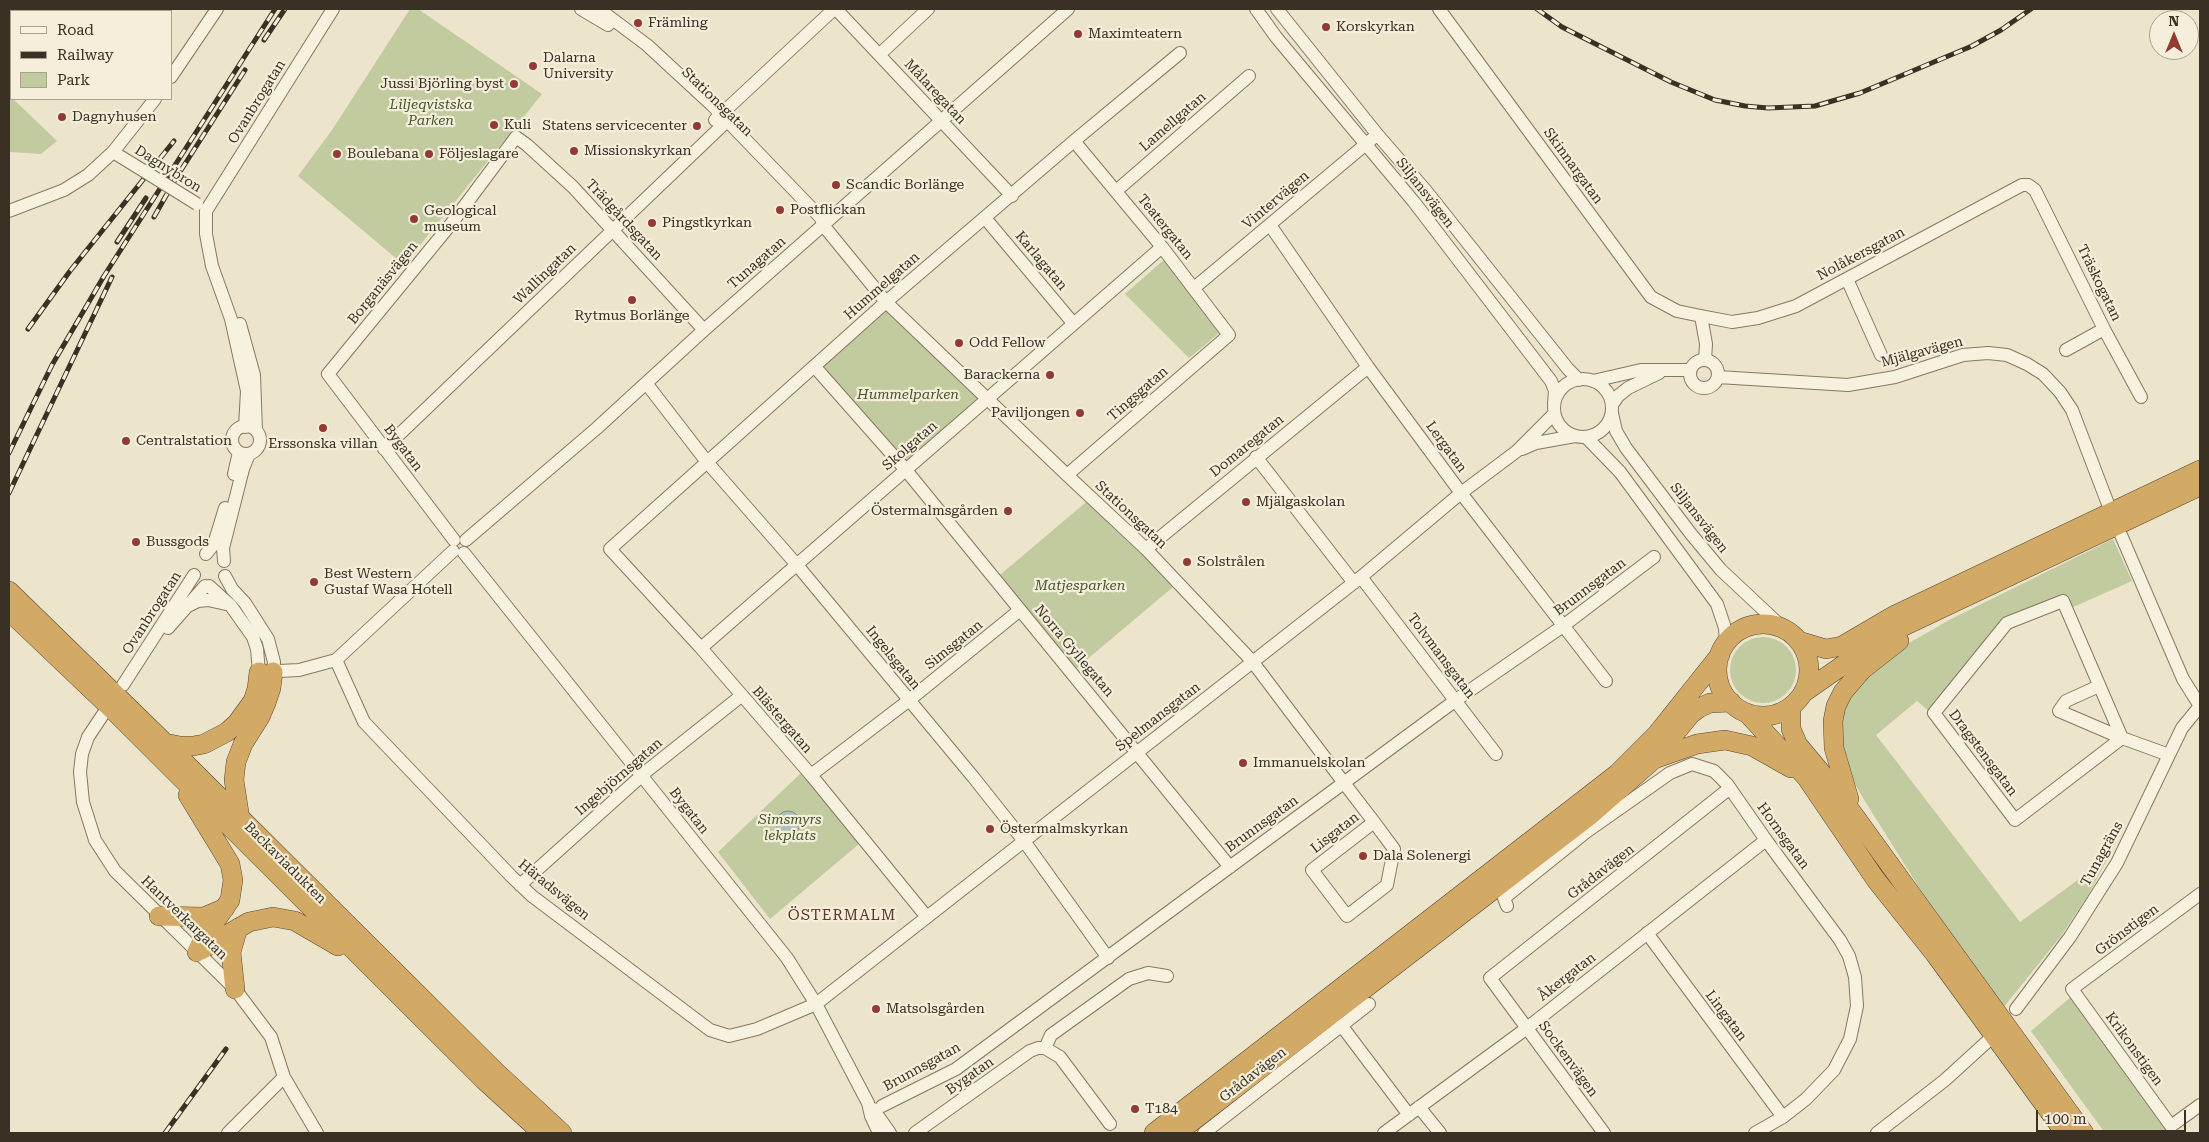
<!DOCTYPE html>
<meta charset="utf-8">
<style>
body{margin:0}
#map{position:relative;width:2209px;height:1142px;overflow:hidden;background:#ece5cc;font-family:"Roboto Serif",serif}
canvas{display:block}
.frame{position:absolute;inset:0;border:10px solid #3a3023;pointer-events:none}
.legend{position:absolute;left:10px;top:10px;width:162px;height:90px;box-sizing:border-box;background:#f4eedb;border:1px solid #aaa291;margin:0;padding:6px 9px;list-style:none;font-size:15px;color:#3a3023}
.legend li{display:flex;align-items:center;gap:10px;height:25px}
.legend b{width:25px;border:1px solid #aaa291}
.north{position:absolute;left:2149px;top:10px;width:50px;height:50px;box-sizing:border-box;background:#f4eedb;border:1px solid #aaa291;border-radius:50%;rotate:0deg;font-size:14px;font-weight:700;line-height:20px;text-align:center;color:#3a3023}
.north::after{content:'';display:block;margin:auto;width:18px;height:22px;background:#923b35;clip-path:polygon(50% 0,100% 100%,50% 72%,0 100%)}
.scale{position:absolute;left:2036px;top:1110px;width:150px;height:22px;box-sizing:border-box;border:2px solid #3a3023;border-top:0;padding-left:6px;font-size:15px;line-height:18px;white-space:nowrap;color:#3a3023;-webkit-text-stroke:4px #f4eedb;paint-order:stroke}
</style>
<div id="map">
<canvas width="2209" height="1142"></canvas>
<div class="frame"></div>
<ul class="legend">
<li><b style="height:6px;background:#f7f1df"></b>Road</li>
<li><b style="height:6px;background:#3a3023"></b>Railway</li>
<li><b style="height:14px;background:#c2caa0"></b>Park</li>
</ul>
<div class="north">N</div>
<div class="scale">100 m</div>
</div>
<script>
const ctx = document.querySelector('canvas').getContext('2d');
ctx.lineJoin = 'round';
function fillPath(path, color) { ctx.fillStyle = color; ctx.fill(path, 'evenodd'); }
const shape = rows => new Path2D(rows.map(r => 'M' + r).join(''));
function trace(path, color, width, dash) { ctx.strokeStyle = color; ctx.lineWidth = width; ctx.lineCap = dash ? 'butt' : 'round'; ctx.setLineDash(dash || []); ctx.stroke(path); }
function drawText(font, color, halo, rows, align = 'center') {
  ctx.font = font + ' "Roboto Serif",serif'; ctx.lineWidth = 4.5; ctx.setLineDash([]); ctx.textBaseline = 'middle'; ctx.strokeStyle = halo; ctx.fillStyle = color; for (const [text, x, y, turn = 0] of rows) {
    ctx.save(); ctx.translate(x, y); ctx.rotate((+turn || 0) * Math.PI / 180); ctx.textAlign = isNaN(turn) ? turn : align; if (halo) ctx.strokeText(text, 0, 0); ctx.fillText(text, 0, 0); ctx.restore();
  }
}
const green = shape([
 [410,9,418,9,542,94,404,265,298,176,332,130],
 [9,95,57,141,41,154,9,152],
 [1167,257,1224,329,1189,358,1125,294],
 [886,302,988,398,905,469,814,366],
 [1091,498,1179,582,1072,672,995,579],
 [2113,539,2132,581,2071,608,2065,595,2005,620,1931,713,1917,701,1876,735,2020,922,2108,858,2087,897,2061,936,2003,1008,1920,889,1863,798,1849,773,1841,749,1838,723,1847,698,1860,681,1900,648,1953,618],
 '1730 670a33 33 0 1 1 66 0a33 33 0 1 1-66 0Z',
 [801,773,859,844,770,919,718,852],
 [2072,996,2173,1133,2105,1133,2031,1031]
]);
const water = shape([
 '776 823a12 12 0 1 1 24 0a12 12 0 1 1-24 0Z'
]);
const minor = shape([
 [581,9,608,25],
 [599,9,647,45,712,105,821,218,823,225,886,302,1067,475,1146,549,1252,661,1344,783,1374,822,1394,849,1387,885,1347,916,1312,870,1374,822],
 [836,9,1012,196],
 [1256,9,1276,37,1414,202,1551,381,1555,391,1554,404],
 [1277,9,1377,134,1427,192,1568,369,1579,380],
 [1439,9,1651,297,1677,311,1701,316,1732,322,1758,318,1796,306,2022,185,2028,185,2035,190,2104,329,2141,397],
 [880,54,928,9],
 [171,77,217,9],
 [715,120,834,9],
 [113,152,144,171],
 [1116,191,1249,76],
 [9,211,64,190,88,175,113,152,155,99],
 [985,218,1073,323],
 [1270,225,1368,367,1461,493,1606,681],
 [1847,279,1881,355],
 [1194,288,1372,139],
 [1701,316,1706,344,1705,360],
 [240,324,254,375,256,430],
 [2066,350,2104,329],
 '1690 374a14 14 0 1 1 28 0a14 14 0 1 1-28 0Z',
 [814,366,905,469,1230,867],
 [1718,377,1848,385,1895,377,1963,355,1988,353,2007,355,2027,364,2043,374,2060,392,2072,410,2108,504],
 '1554 408a29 29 0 1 1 58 0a29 29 0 1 1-58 0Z',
 [1593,381,1641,370,1690,370],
 [646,383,707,462,797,565,974,778,1024,841,1108,958],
 [1612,405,1618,396,1628,388,1659,373],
 [1612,413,1616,431,1626,448,1691,534,1721,570,1783,628],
 '232 440a14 14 0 1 1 28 0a14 14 0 1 1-28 0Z',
 [245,427,247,391,231,319,212,266,206,234,206,211,333,9],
 [1586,437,1620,472,1717,604,1725,628,1726,643],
 [384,449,727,121],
 [1522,449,1536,443,1575,436],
 [1256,457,1354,583],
 [234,474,239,452],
 [1067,475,1229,335,1162,247,1074,141],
 [2121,535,2183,679,2200,706],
 [454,540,328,374,451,224,516,137,527,145,573,187,704,330],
 [466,540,597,428,704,330,1068,9],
 [1146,549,1368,367],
 [464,553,787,958,816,1004,868,1103,871,1116,879,1133],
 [206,554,214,544,225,508],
 [224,561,223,548,243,469,249,454],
 [225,576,232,589,245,603,268,639,274,662,273,672],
 [1361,577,1496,754],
 [209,586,231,606,253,637,257,649,259,672,299,670,336,660,453,551],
 [2063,601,2122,738,2015,820,1934,713,2007,623,2063,601],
 [188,606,198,601,208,600,226,604],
 [168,628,205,586],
 [701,648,1162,247],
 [336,660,364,722,511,876,532,896,710,1030,729,1036,757,1029,816,1004,1361,577,1461,493,1517,451,1554,414],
 [123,685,194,575],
 [2099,686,2066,701,2059,711,2122,738,2169,755],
 [104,713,88,737,82,754,80,772,83,802,95,840,115,871,235,989,271,1037,284,1077,317,1133],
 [811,775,908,701,1020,610],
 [520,885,648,770,741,696],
 [2200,894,2072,989,2171,1126,2200,1105],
 [1507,906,1504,898,1586,832,1670,773,1692,764,1714,771,1727,784,1766,840,1840,940,1849,956,1855,977,1857,1006,1850,1039,1834,1070,1806,1099,1783,1117,1755,1133],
 [926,916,811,775,701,648,610,549,886,302,1074,141,1180,53],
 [1647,933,1783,1117],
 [2016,1009,2070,937,2117,863,2182,728,2200,706],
 [1341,1025,1409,1115],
 [1045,1048,1051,1035,1129,979,1148,973,1167,976],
 [882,1106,956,1069,1456,700,1563,626,1654,557],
 [1419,1107,1440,1133],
 [873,1109,890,1133],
 [228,1133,284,1077],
 [915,1133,1030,1051,1038,1048,1045,1048,1060,1057,1110,1124],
 [1204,1133,1369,1004],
 [1384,1133,1527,1028,1766,840],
 [1604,1133,1490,978,1730,788],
 [1877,1133,1945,1080,1990,1039]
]);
const highway = shape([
 [9,591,165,743,495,1071,562,1133],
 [9,611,113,710,484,1080,542,1133],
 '1717 670a46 46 0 1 1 92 0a46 46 0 1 1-92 0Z',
 [1799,641,1826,649,1842,646,1895,615,2200,470],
 [1803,693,1869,647,1900,628,2200,486],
 [1791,707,1791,729,1798,745,1829,782,1856,818,2084,1133],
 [1747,713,1806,777,1876,880,1935,954,2065,1133],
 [165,743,180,746,193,746,204,744,227,732,237,723,253,701,257,689,259,672],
 [1654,759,1697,744,1725,740,1752,746,1791,768],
 [188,795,230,864,233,880,230,900,203,939,197,952],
 [1849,799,1834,748,1833,721,1836,706,1843,692,1862,670,1899,641],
 [240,819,234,780,236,762,243,744,260,717,266,703,271,688,273,672],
 [159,916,204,917,225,908],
 [201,950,249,922,273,917,295,921,338,946],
 [235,989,231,952,238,928],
 [1154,1133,1617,774,1657,734,1720,655],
 [1177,1133,1589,816,1653,760,1691,714,1699,708,1710,703,1731,702]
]);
const rail = shape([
 [1537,9,1562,27,1671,82,1715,100,1745,106,1768,108,1815,106,1860,93,1972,46,2001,30,2031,9],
 [264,40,285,9],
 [154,217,176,178,245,70],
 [117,242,146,198],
 [28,329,70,271,174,141],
 [9,453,52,365,104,276,275,9],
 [9,493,112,277],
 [165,1133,226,1049]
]);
const minorBridge = shape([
 [144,171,197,204]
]);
const markers = [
 [638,23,5,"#923b35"],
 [1326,27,5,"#923b35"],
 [1078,34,5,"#923b35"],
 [533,66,5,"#923b35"],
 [514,84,5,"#923b35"],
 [62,117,5,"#923b35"],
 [494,125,5,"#923b35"],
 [697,126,5,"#923b35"],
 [574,151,5,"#923b35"],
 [337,154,5,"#923b35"],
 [429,154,5,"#923b35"],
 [836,185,5,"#923b35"],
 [780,210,5,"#923b35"],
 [414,219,5,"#923b35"],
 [652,223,5,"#923b35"],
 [632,300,5,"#923b35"],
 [959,343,5,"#923b35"],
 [1050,375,5,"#923b35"],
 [1080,413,5,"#923b35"],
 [323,428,5,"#923b35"],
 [126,441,5,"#923b35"],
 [1246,502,5,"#923b35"],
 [1008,511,5,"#923b35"],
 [136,542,5,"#923b35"],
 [1187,562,5,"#923b35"],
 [314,582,5,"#923b35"],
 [1243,763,5,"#923b35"],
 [990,829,5,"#923b35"],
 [1363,856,5,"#923b35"],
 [876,1009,5,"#923b35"],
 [1135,1109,5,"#923b35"]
];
const poiNames = [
 ["Främling",648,23],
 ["Korskyrkan",1336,27],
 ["Maximteatern",1088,34],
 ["Dalarna",543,58],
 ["University",543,74],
 ["Jussi Björling byst",504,84,"right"],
 ["Dagnyhusen",72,117],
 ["Kuli",504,125],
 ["Statens servicecenter",687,126,"right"],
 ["Missionskyrkan",584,151],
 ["Boulebana",347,154],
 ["Följeslagare",439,154],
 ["Scandic Borlänge",846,185],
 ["Postflickan",790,210],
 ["Geological",424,211],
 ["museum",424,227],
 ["Pingstkyrkan",662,223],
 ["Rytmus Borlänge",632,316,"center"],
 ["Odd Fellow",969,343],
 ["Barackerna",1040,375,"right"],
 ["Paviljongen",1070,413,"right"],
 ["Centralstation",136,441],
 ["Erssonska villan",323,444,"center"],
 ["Mjälgaskolan",1256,502],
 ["Östermalmsgården",998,511,"right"],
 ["Bussgods",146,542],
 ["Solstrålen",1197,562],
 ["Best Western",324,574],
 ["Gustaf Wasa Hotell",324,590],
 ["Immanuelskolan",1253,763],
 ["Östermalmskyrkan",1000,829],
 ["Dala Solenergi",1373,856],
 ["Matsolsgården",886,1009],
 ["T184",1145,1109]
];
const streetNames = [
 ["Målaregatan",935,92,47],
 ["Ovanbrogatan",257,102,-58],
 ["Stationsgatan",717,102,44],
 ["Lamellgatan",1173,122,-41],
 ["Skinnargatan",1573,166,54],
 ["Dagnybron",168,169,32],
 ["Siljansvägen",1425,193,52],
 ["Vintervägen",1276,200,-40],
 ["Trädgårdsgatan",624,220,47],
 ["Teatergatan",1165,227,51],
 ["Nolåkersgatan",1861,254,-28],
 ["Karlagatan",1041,261,50],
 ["Tunagatan",757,263,-41],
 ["Wallingatan",545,274,-44],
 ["Borganäsvägen",383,283,-51],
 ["Träskogatan",2099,283,64],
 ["Hummelgatan",882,286,-41],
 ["Mjälgavägen",1922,352,-15],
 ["Tingsgatan",1138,394,-41],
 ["Skolgatan",910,446,-41],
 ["Domaregatan",1247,446,-39],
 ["Lergatan",1446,447,54],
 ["Bygatan",403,448,53],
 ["Stationsgatan",1131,515,43],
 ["Siljansvägen",1699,518,52],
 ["Brunnsgatan",1590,587,-37],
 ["Ovanbrogatan",152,613,-57],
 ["Simsgatan",954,645,-39],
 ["Norra Gyllegatan",1074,651,50],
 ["Tolvmansgatan",1441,656,53],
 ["Ingelsgatan",893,658,51],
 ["Spelmansgatan",1158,717,-38],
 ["Blästergatan",782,720,49],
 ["Dragstensgatan",1983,753,53],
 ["Ingebjörnsgatan",619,777,-41],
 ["Bygatan",689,811,52],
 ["Brunnsgatan",1262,824,-36],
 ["Lisgatan",1335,833,-38],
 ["Hornsgatan",1783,836,54],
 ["Tunagräns",2102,854,-61],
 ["Backaviadukten",285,863,45],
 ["Grådavägen",1601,872,-38],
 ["Häradsvägen",554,890,39],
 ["Hantverkargatan",184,918,44],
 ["Grönstigen",2127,930,-37],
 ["Åkergatan",1567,977,-38],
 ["Lingatan",1726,1016,53],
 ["Krikonstigen",2134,1049,54],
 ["Sockenvägen",1568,1059,54],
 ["Brunnsgatan",922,1067,-29],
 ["Grådavägen",1253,1075,-38],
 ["Bygatan",970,1076,-35]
];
const parkNames = [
 ["Liljeqvistska",431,105],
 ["Parken",431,121],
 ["Hummelparken",908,395],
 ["Matjesparken",1080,586],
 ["Simsmyrs",790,820],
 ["lekplats",790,836]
];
const neighbourhoodNames = [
 ["ÖSTERMALM",842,916]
];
fillPath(green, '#c2caa0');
fillPath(water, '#acc1bc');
trace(water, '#728f8a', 1);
trace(minor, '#887861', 14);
trace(highway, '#574734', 20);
trace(minor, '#f7f1df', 12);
trace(highway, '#d3aa65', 19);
trace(rail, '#3a3023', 5);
trace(rail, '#f4eedb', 3, [9]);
trace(minorBridge, '#887861', 14, []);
trace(minorBridge, '#f7f1df', 12);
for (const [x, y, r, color] of markers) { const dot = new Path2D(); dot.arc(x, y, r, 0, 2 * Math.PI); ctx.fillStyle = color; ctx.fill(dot); trace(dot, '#f4eedb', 2); }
drawText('14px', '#3a3023', '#f4eedb', poiNames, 'left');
drawText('14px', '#3a3023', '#f4eedb', streetNames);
drawText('italic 14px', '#47552b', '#f4eedb', parkNames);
ctx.letterSpacing = '1px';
drawText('15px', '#633726', '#f4eedb', neighbourhoodNames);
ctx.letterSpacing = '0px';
</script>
